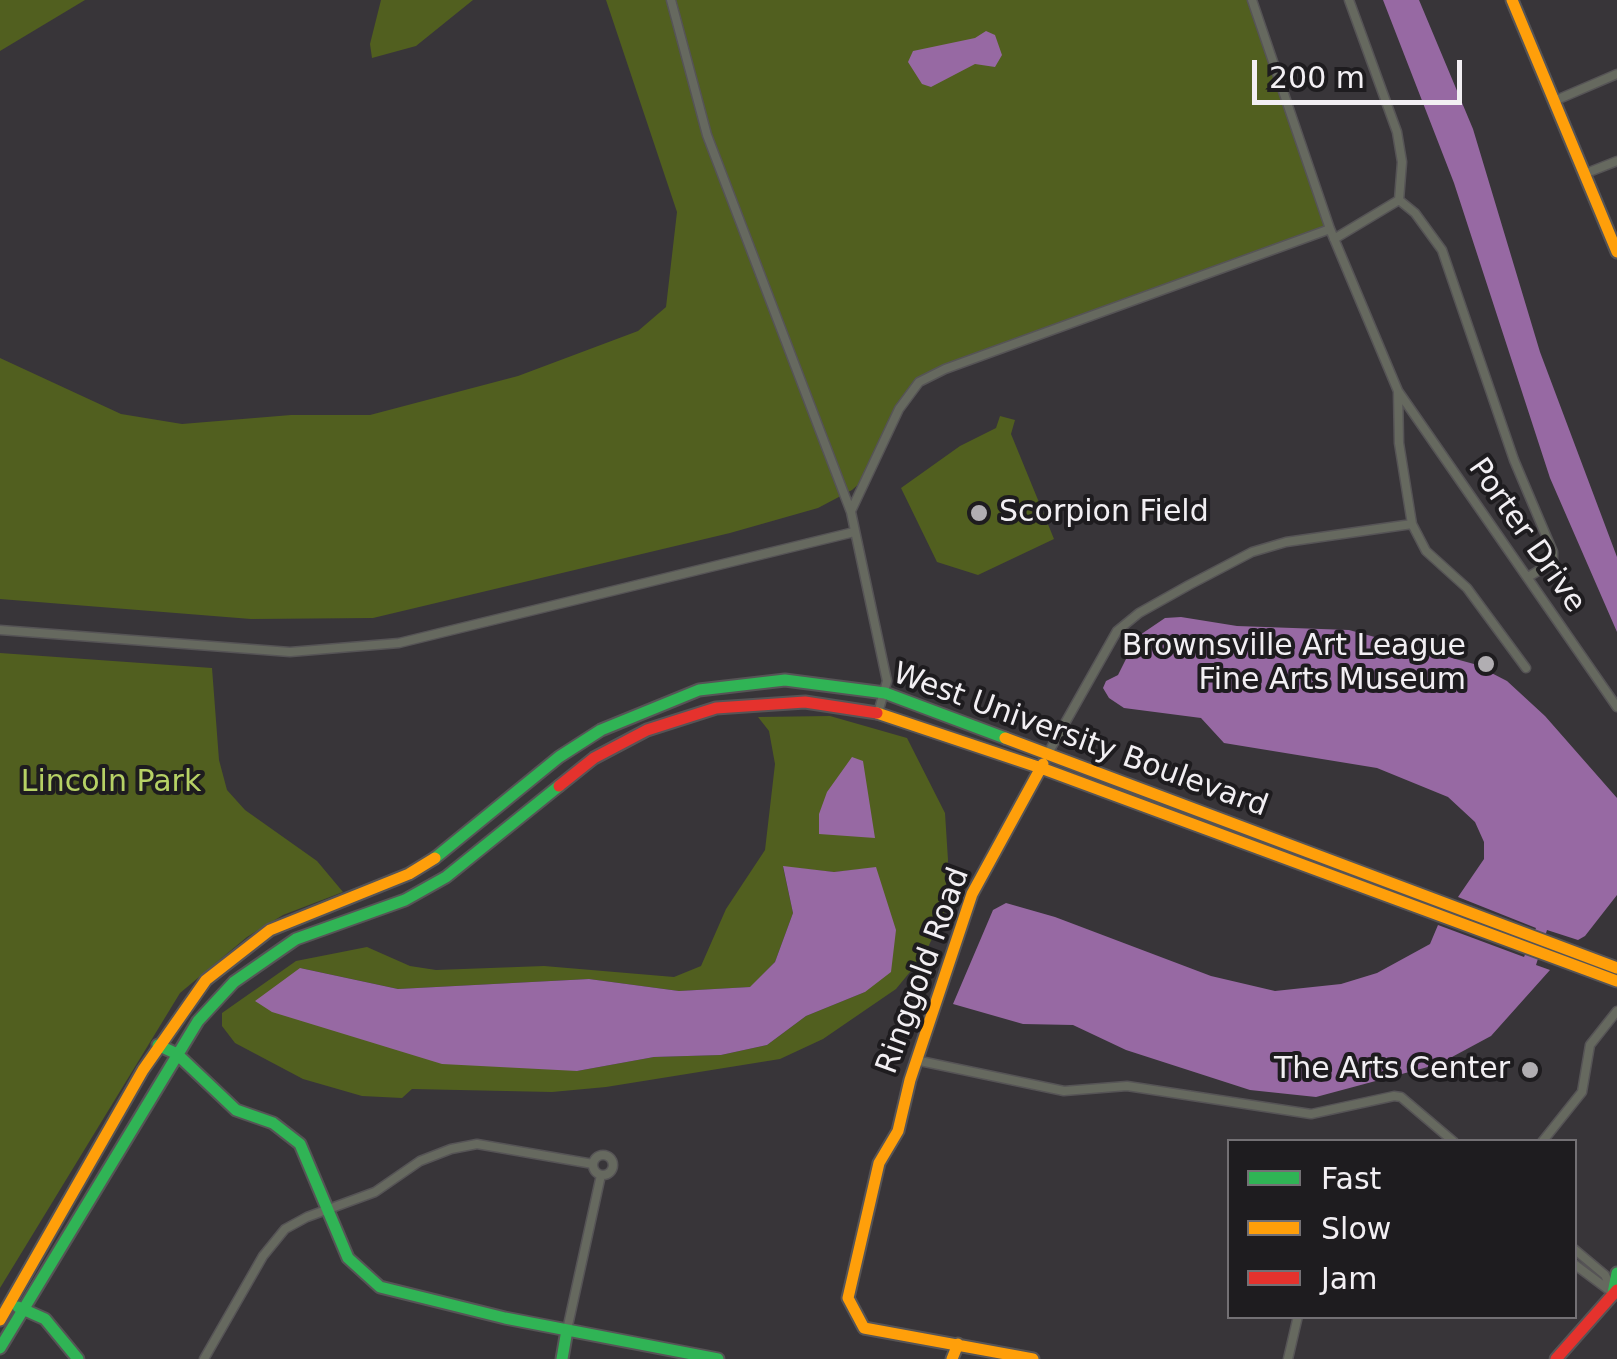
<!DOCTYPE html>
<style>
body{margin:0}
#map{position:relative;width:1617px;height:1359px;overflow:hidden;background:#383539;font-family:"DejaVu Sans",sans-serif}
canvas{display:block}
.legend{position:absolute;left:1227px;top:1139px;width:350px;height:180px;box-sizing:border-box;background:#1e1c1f;border:2px solid #737074;margin:0;padding:12px 18px;list-style:none;font-size:30px;color:#f2eff3}
.legend li{display:flex;align-items:center;gap:20px;height:50px}
.legend b{width:50px;border:2px solid #737074}
.scale{position:absolute;left:1252px;top:60px;width:210px;height:45px;box-sizing:border-box;border:5px solid #f2eff3;border-top:0;padding-left:12px;font-size:30px;line-height:35px;white-space:nowrap;color:#f2eff3;-webkit-text-stroke:8px #1e1c1f;paint-order:stroke}
</style>
<div id="map">
<canvas width="1617" height="1359"></canvas>
<ul class="legend">
<li><b style="height:12px;background:#30b455"></b>Fast</li>
<li><b style="height:12px;background:#ff9f0a"></b>Slow</li>
<li><b style="height:12px;background:#e5322d"></b>Jam</li>
</ul>
<div class="scale">200 m</div>
</div>
<script>
const ctx = document.querySelector('canvas').getContext('2d');
ctx.lineJoin = 'round';
function fillPath(path, color) { ctx.fillStyle = color; ctx.fill(path, 'evenodd'); }
const shape = rows => new Path2D(rows.map(r => 'M' + r).join(''));
function trace(path, color, width, dash) { ctx.strokeStyle = color; ctx.lineWidth = width; ctx.lineCap = dash ? 'butt' : 'round'; ctx.setLineDash(dash || []); ctx.stroke(path); }
function drawText(font, color, halo, rows, align = 'center') {
  ctx.font = font + ' "DejaVu Sans",sans-serif'; ctx.lineWidth = 8; ctx.setLineDash([]); ctx.textBaseline = 'middle'; ctx.strokeStyle = halo; ctx.fillStyle = color; for (const [text, x, y, turn = 0] of rows) {
    ctx.save(); ctx.translate(x, y); ctx.rotate((+turn || 0) * Math.PI / 180); ctx.textAlign = isNaN(turn) ? turn : align; if (halo) ctx.strokeText(text, 0, 0); ctx.fillText(text, 0, 0); ctx.restore();
  }
}
const green = shape([
 [0,0,85,0,0,51],
 [381,0,473,0,416,46,372,58,370,44],
 [606,0,1249,0,1330,229,915,381,885,428,861,482,852,490,818,508,730,533,373,618,251,619,0,599,0,358,121,414,182,424,291,415,370,415,518,376,638,331,666,307,677,212],
 [1000,416,1015,420,1011,434,1054,539,978,575,937,562,901,488,960,446,996,428],
 [0,653,212,668,219,760,227,790,245,810,317,861,343,892,283,915,247,937,180,993,0,1288],
 [830,716,907,738,945,813,948,860,944,915,924,955,896,989,823,1039,780,1059,606,1087,552,1092,412,1089,402,1098,362,1096,303,1079,235,1043,222,1026,222,1013,296,961,367,947,410,966,436,970,544,966,674,977,701,966,726,909,765,850,775,764,769,731,758,717],
 [783,867,834,872,876,868,865,992,806,1016,767,1045,721,1055,654,1057,577,1071,300,968,398,989,589,979,679,991,751,987,775,962,793,913]
]);
const water = shape([
 [1383,0,1419,0,1473,129,1540,352,1617,557,1617,632,1550,478,1454,183],
 [986,31,995,35,1002,55,995,67,975,64,931,87,922,84,908,62,913,51,975,38],
 [1181,617,1237,626,1349,630,1474,664,1507,681,1545,716,1617,798,1617,895,1585,936,1578,940,1547,930,1536,965,1550,970,1491,1036,1439,1064,1316,1097,1250,1090,1126,1050,1073,1025,1023,1024,953,1004,993,910,1006,903,1055,917,1211,976,1275,991,1341,984,1377,973,1430,944,1438,925,1524,957,1536,928,1458,897,1484,859,1484,842,1475,822,1448,797,1377,768,1224,743,1201,718,1124,708,1109,698,1103,688,1106,681,1118,675,1137,637,1165,618],
 [852,757,863,761,875,838,819,834,819,814,827,792],
 [783,866,834,872,876,867,896,930,891,972,865,992,806,1016,767,1045,721,1055,654,1057,577,1071,442,1064,272,1012,255,1001,300,968,398,989,589,979,679,991,750,987,775,962,793,913]
]);
const street = shape([
 [671,0,707,135,851,512,887,681,878,713],
 [1252,0,1330,229,1398,391,1399,443,1412,524],
 [1554,101,1617,74],
 [1584,174,1617,161],
 [1399,200,1415,213,1442,250,1514,460,1553,552,1553,562,1528,577],
 [1334,239,1399,200,1402,162,1397,132,1349,0],
 [1398,391,1617,707],
 [851,511,899,409,919,382,945,369,1330,229],
 [0,630,290,652,399,643,854,532],
 [1047,755,1117,631,1139,613,1189,585,1252,552,1286,542,1412,524,1426,551,1467,588,1526,668],
 [920,1061,1064,1091,1127,1086,1311,1114,1394,1096,1401,1097,1454,1142],
 [1542,1142,1582,1092,1590,1045,1617,1011],
 '593 1165a10 10 0 1 1 20 0a10 10 0 1 1-20 0Z',
 [1574,1249,1605,1275,1613,1293],
 [1574,1264,1613,1293],
 [567,1330,601,1175],
 [204,1359,263,1256,285,1229,307,1217,375,1192,420,1161,451,1149,477,1144,593,1164],
 [1288,1359,1298,1316]
]);
const fast = shape([
 [435,858,559,757,601,730,699,690,785,680,885,693,1005,738],
 [158,1045,177,1054,236,1110,273,1123,300,1144,348,1258,380,1287,505,1318,718,1359],
 [1613,1293,1617,1273],
 [18,1307,45,1319,78,1359],
 [0,1348,198,1021,234,982,296,939,405,900,446,877,559,786],
 [562,1359,567,1330]
]);
const slow = shape([
 [1512,0,1617,252],
 [877,713,1041,768,1617,981],
 [1005,738,1617,968],
 [0,1320,143,1070,206,980,270,930,409,874,435,858],
 [952,1359,958,1344],
 [1033,1359,864,1328,848,1298,879,1163,898,1131,910,1080,972,894,1043,764]
]);
const jam = shape([
 [559,786,594,758,647,730,716,708,805,702,877,713],
 [1556,1359,1617,1290]
]);
const markers = [
 [979,513,10,"#b1aeb2"],
 [1486,664,10,"#b1aeb2"],
 [1530,1070,10,"#b1aeb2"]
];
const poiNames = [
 ["Scorpion Field",999,513,"left"],
 ["Brownsville Art League",1466,647],
 ["Fine Arts Museum",1466,681],
 ["The Arts Center",1510,1070]
];
const streetNames = [
 ["Porter Drive",1526,536,55],
 ["West University Boulevard",1080,741,20],
 ["Ringgold Road",924,971,-70]
];
const parkNames = [
 ["Lincoln Park",111,783]
];
fillPath(green, '#515f1f');
fillPath(water, '#9769a3');
trace(street, '#565456', 11);
trace(fast, '#565456', 15);
trace(slow, '#565456', 15);
trace(jam, '#565456', 15);
trace(street, '#66695f', 8);
trace(fast, '#30b455', 11);
trace(slow, '#ff9f0a', 11);
trace(jam, '#e5322d', 11);
for (const [x, y, r, color] of markers) { const dot = new Path2D(); dot.arc(x, y, r, 0, 2 * Math.PI); ctx.fillStyle = color; ctx.fill(dot); trace(dot, '#1e1c1f', 4); }
drawText('30px', '#f2eff3', '#1e1c1f', poiNames, 'right');
drawText('30px', '#f2eff3', '#1e1c1f', streetNames);
drawText('30px', '#b6d165', '#1e1c1f', parkNames);
</script>
